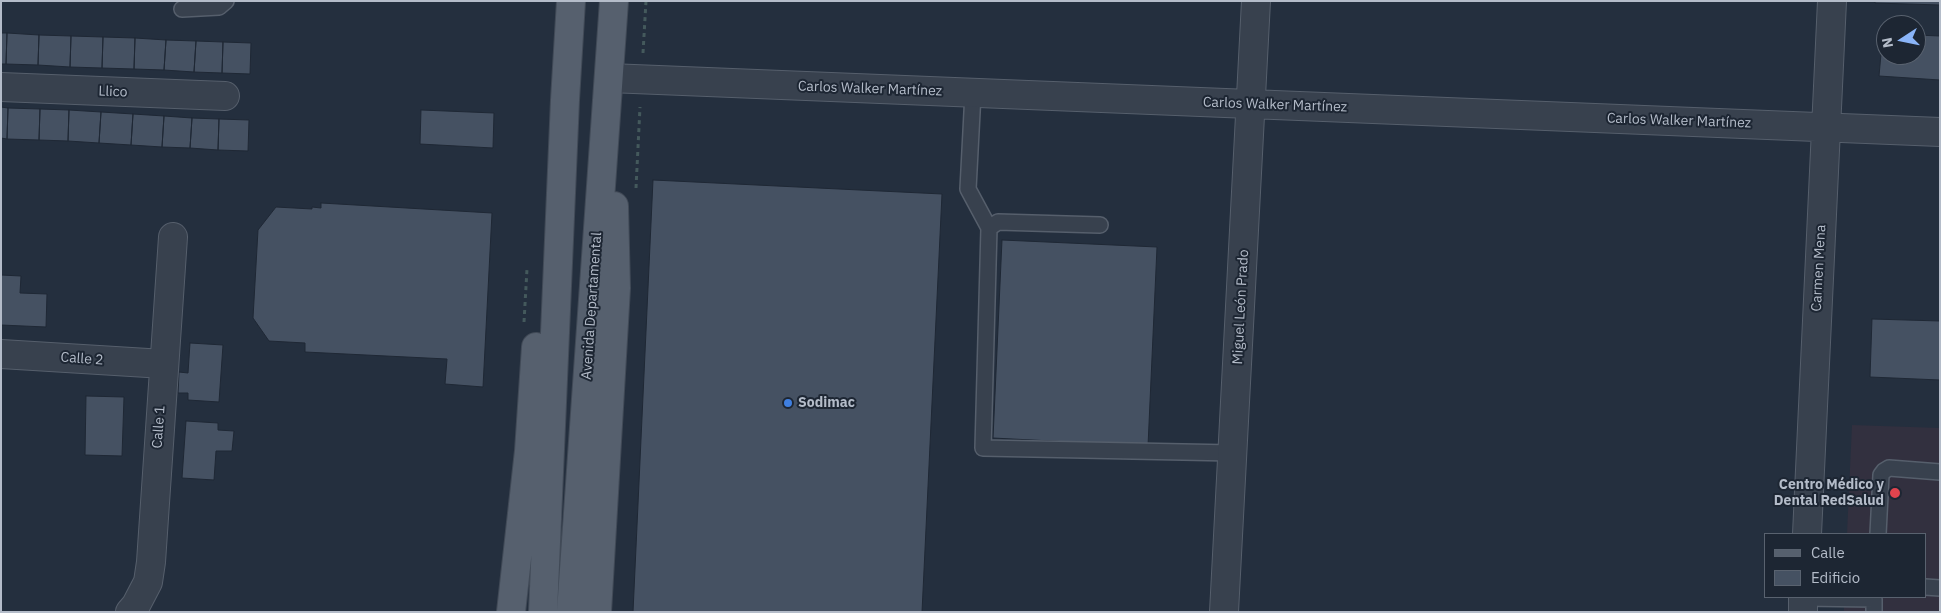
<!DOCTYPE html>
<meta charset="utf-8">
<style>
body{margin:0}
#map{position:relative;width:1941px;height:613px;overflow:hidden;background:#242f3e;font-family:"IBM Plex Sans",sans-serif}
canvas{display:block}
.frame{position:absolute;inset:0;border:2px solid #b4bcc9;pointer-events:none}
.legend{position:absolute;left:1764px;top:533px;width:162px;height:65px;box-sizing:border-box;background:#1d2633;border:1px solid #59626f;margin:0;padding:6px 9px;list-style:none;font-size:15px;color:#b4bcc9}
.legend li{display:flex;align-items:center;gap:10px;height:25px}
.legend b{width:25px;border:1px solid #59626f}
.north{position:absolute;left:1876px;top:15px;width:50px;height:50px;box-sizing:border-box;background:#1d2633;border:1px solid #59626f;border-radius:50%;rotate:259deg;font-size:14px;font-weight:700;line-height:20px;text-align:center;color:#b4bcc9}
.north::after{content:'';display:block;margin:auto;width:18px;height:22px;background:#8ab4f8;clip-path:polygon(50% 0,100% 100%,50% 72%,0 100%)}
</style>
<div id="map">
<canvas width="1941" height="613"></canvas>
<div class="frame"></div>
<ul class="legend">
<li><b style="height:6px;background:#56606e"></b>Calle</li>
<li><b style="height:14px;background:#455162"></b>Edificio</li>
</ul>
<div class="north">N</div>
</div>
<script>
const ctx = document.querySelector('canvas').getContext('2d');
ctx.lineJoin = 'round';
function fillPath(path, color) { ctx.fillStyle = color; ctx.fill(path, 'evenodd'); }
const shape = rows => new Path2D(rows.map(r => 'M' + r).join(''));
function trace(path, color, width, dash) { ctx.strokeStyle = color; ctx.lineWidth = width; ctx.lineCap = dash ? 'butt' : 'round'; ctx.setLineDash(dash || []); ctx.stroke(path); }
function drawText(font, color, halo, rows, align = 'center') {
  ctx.font = font + ' "IBM Plex Sans",sans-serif'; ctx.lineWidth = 4; ctx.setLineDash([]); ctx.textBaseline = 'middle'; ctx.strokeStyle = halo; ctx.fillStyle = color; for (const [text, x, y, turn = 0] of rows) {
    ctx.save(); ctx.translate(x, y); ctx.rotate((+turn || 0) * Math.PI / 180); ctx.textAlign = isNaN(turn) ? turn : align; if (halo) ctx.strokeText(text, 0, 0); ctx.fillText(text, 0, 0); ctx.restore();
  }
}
const medical = shape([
 [1852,425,1940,428,1940,612,1844,612,1844,597,1925,597,1925,534,1847,534]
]);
const building = shape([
 [1875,1,1940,1,1940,5,1875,3,1875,1],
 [1883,32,1886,33,1886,55,1916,55,1916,35,1940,36,1940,80,1879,76,1883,32],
 [1,33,7,33,6,64,1,64,1,33],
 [7,33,39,35,38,65,6,64,7,33],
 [39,35,71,36,70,67,38,65,39,35],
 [71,36,103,37,102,68,70,67,71,36],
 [103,37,135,38,134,69,102,68,103,37],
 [135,38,166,40,164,70,134,69,135,38],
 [166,40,196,41,194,72,164,70,166,40],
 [196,41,223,42,222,73,194,72,196,41],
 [223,42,251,43,250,74,222,73,223,42],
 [1,107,8,108,7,139,1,138,1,107],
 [8,108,40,109,39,140,7,139,8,108],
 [40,109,69,110,68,141,39,140,40,109],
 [69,110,101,112,99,143,68,141,69,110],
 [421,110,494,113,493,148,420,144,421,110],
 [101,112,133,114,131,145,99,143,101,112],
 [133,114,164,116,162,147,131,145,133,114],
 [164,116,192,118,190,148,162,147,164,116],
 [192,118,219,119,218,150,190,148,192,118],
 [219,119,249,120,248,151,218,150,219,119],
 [653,180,942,194,922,612,633,612,653,180],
 [321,203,492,213,483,387,445,384,447,359,305,352,305,343,269,341,253,318,258,230,276,207,312,209,312,207,321,208,321,203],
 [1002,240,1157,247,1148,446,993,438,1002,240],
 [1,275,21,276,20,293,47,294,46,327,1,325,1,275],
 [1872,319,1940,321,1940,380,1870,377,1872,319],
 [190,343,223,345,219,402,188,400,188,393,178,393,179,372,188,373,190,343],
 [86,396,124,397,122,456,85,455,86,396],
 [186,421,218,423,218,430,234,431,232,451,216,451,214,480,182,478,186,421]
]);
const path = shape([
 [643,53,646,1],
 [636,188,640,107],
 [524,322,527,269]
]);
const service = shape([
 [182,9,219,7,226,1],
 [973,93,968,189,989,228],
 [1100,225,998,222,989,228,983,448,1233,453],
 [1878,534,1881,475,1884,471,1889,468,1940,472],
 [1925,587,1940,588],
 [1803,598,1874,599,1874,612]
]);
const minor = shape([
 [609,78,1940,132],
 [1,87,225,96],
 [1,354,164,364],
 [1807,534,1832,1],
 [130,612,136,605,148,582,151,562,173,237],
 [1224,612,1256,1],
 [1803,612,1803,597]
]);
const primary = shape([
 [511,612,529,451,536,347],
 [543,612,565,100,571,1],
 [571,612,614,1],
 [597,612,616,288,614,206]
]);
const markers = [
 [788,403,5,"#3f7fe0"],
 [1895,493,6,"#e0444e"]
];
const streetNames = [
 ["Carlos Walker Martínez",870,89,2],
 ["Llico",113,92,2],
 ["Carlos Walker Martínez",1275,105,2],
 ["Carlos Walker Martínez",1679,121,2],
 ["Carmen Mena",1819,268,-87],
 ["Avenida Departamental",592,306,-86],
 ["Miguel León Prado",1241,307,-87],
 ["Calle 2",82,359,4],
 ["Calle 1",159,427,-86]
];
const poiNames = [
 ["Sodimac",798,403],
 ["Centro Médico y",1884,485,"right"],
 ["Dental RedSalud",1884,501,"right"]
];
fillPath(medical, '#32303f');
fillPath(building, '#455162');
trace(building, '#1f2835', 1);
trace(service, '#565f6c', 18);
trace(minor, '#565f6c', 30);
trace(primary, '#414a57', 30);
trace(path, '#44595c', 3, [4, 4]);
trace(service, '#38414e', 15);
trace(minor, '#38414e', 28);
trace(primary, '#56606e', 28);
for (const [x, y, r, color] of markers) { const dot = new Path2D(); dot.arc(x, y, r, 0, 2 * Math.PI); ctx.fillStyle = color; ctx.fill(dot); trace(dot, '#1d2633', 2); }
drawText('14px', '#b4bcc9', '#1d2633', streetNames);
drawText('bold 14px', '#b4bcc9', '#1d2633', poiNames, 'left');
</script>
